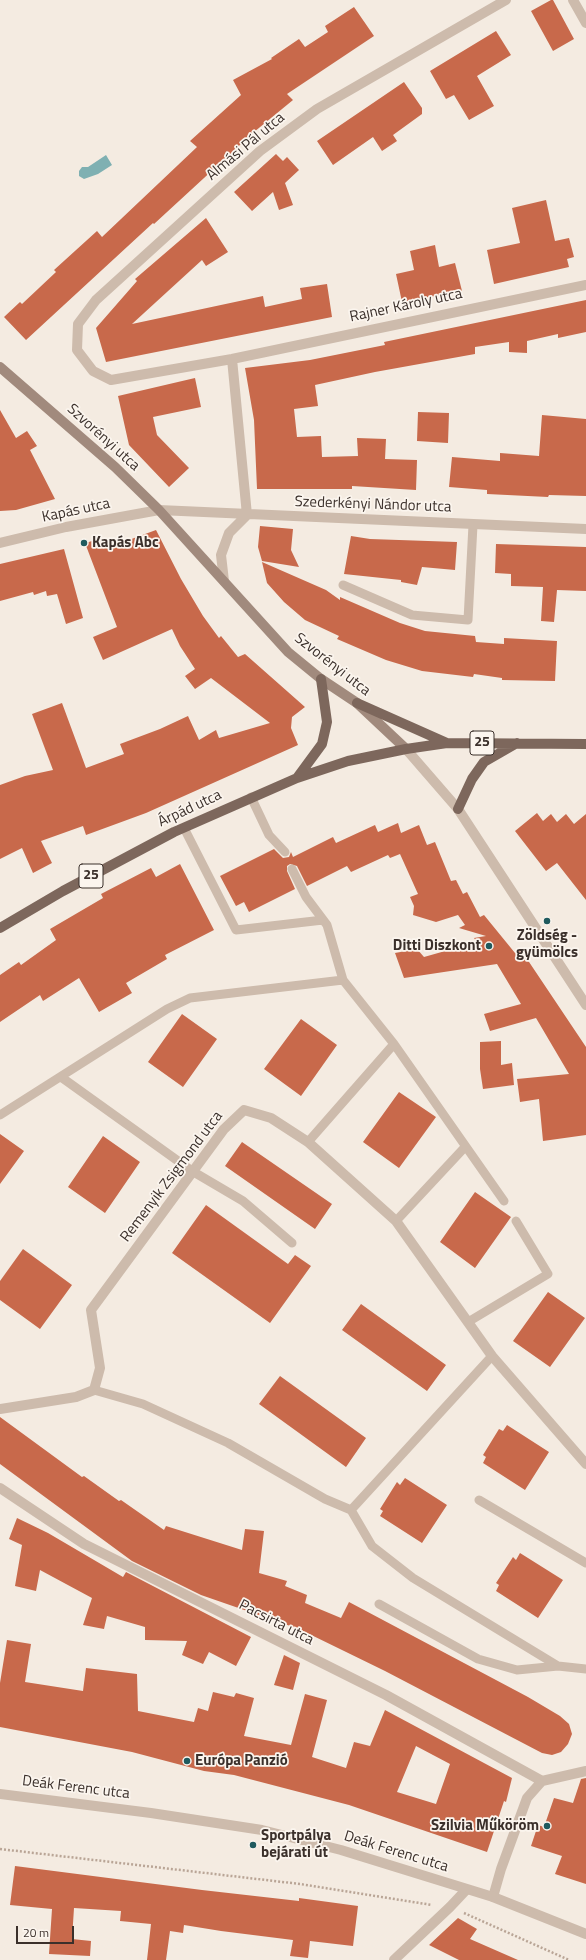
<!DOCTYPE html>
<meta charset="utf-8">
<style>
body{margin:0}
#map{position:relative;width:586px;height:1960px;overflow:hidden;background:#f4ebe1;font-family:"Titillium Web",sans-serif}
canvas{display:block}
.scale{position:absolute;left:16px;top:1926px;width:58px;height:18px;box-sizing:border-box;border:2px solid #3b302b;border-top:0;padding-left:5px;font-size:12px;line-height:14px;white-space:nowrap;color:#3b302b;-webkit-text-stroke:3px #fbf5ee;paint-order:stroke}
</style>
<div id="map">
<canvas width="586" height="1960"></canvas>
<div class="scale">20 m</div>
</div>
<script>
const ctx = document.querySelector('canvas').getContext('2d');
ctx.lineJoin = 'round';
function fillPath(path, color) { ctx.fillStyle = color; ctx.fill(path, 'evenodd'); }
const shape = rows => new Path2D(rows.map(r => 'M' + r).join(''));
function trace(path, color, width, dash) { ctx.strokeStyle = color; ctx.lineWidth = width; ctx.lineCap = dash ? 'butt' : 'round'; ctx.setLineDash(dash || []); ctx.stroke(path); }
function drawText(font, color, halo, rows, align = 'center') {
  ctx.font = font + ' "Titillium Web",sans-serif'; ctx.lineWidth = 3.5; ctx.setLineDash([]); ctx.textBaseline = 'middle'; ctx.strokeStyle = halo; ctx.fillStyle = color; for (const [text, x, y, turn = 0] of rows) {
    ctx.save(); ctx.translate(x, y); ctx.rotate((+turn || 0) * Math.PI / 180); ctx.textAlign = isNaN(turn) ? turn : align; if (halo) ctx.strokeText(text, 0, 0); ctx.fillText(text, 0, 0); ctx.restore();
  }
}
const water = shape([
 [106,155,112,165,98,174,84,179,79,176,79,171,82,167,88,167]
]);
const building = shape([
 [551,0,553,0,574,39,553,51,531,11],
 [354,7,374,36,287,94,293,100,254,132,154,224,153,223,26,340,4,317,20,302,22,304,56,272,54,270,97,231,102,237,197,147,190,141,241,95,233,80,272,59,271,58,299,39,305,47,328,32,325,26],
 [496,31,511,55,477,76,494,106,469,120,454,95,446,99,430,71],
 [404,82,422,108,422,114,393,135,397,141,382,151,373,137,333,165,317,141],
 [276,154,283,161,287,157,299,170,285,183,293,205,279,210,273,192,252,211,234,192],
 [546,200,555,241,569,238,574,257,567,259,569,267,494,284,487,250,520,243,512,208],
 [206,218,228,252,206,266,202,260,132,324,263,296,265,307,302,299,300,288,327,284,332,317,106,362,96,328,137,281,135,279],
 [435,245,439,267,455,263,462,291,402,302,396,274,414,270,410,251],
 [586,300,586,332,558,338,558,334,527,341,527,353,509,352,509,342,475,347,475,354,375,372,315,385,318,406,294,409,297,437,321,436,322,457,358,456,357,438,386,439,385,459,417,460,416,490,352,486,352,489,257,489,254,420,245,368,310,360,385,345,384,342],
 [195,378,201,407,153,417,157,435,189,468,169,487,129,445,118,396],
 [0,410,16,438,27,431,37,446,30,450,55,499,16,510,0,511],
 [418,412,449,413,448,443,417,441],
 [542,415,586,419,586,496,549,495,548,497,487,494,487,490,449,487,452,457,500,461,500,453,539,456],
 [260,526,293,529,291,550,299,567,262,561,258,547],
 [156,530,181,579,203,616,219,638,221,636,238,657,245,654,305,707,292,717,291,728,298,745,146,813,86,835,83,826,41,841,52,863,33,873,22,848,0,859,0,785,25,776,53,770,32,714,62,703,86,768,124,754,120,744,160,729,188,716,199,740,216,730,219,738,270,723,211,678,195,689,185,676,195,669,180,646,172,629,103,660,93,637,117,627,85,543,103,538,107,548],
 [351,536,370,539,457,542,455,570,422,567,417,585,401,582,401,580,344,574],
 [496,544,586,547,586,591,557,590,554,622,541,621,543,587,511,586,511,574,495,573],
 [64,549,83,618,66,624,57,594,47,596,46,591,34,595,33,592,0,601,0,564],
 [262,562,326,590,340,600,340,597,400,623,425,631,475,636,476,642,504,644,504,638,557,641,555,681,502,680,502,678,474,674,473,677,422,671,386,660,337,639,339,636,305,620,284,602,267,583],
 [537,813,543,821,551,814,557,822,566,814,574,824,586,814,586,900,557,863,546,871,515,831],
 [398,823,401,833,419,825,427,845,435,842,451,881,456,880,463,894,467,892,480,917,484,915,515,953,521,950,586,1047,586,1135,543,1141,539,1099,520,1102,517,1079,569,1074,536,1018,490,1031,484,1014,521,1004,497,964,404,978,395,953,417,949,424,957,477,942,474,938,486,936,459,928,465,925,458,915,436,922,413,915,414,906,410,897,418,894,400,854,390,858,388,855,351,872,347,866,307,886,297,866,290,864,287,866,287,871,295,889,249,912,244,902,236,906,220,876,274,849,283,858,289,857,291,852,293,857,333,837,336,843,375,825,378,832],
 [180,864,214,930,165,955,167,959,126,983,132,993,99,1012,79,978,43,1001,40,995,0,1022,0,975,19,962,21,965,56,940,50,929,103,898,101,894,151,868,156,877],
 [182,1014,217,1039,183,1087,148,1062],
 [301,1019,337,1045,301,1096,264,1069],
 [501,1041,501,1065,512,1063,514,1085,483,1089,480,1069,480,1042],
 [399,1092,436,1117,399,1168,363,1142],
 [0,1134,24,1151,0,1184],
 [103,1136,140,1162,105,1213,68,1187],
 [242,1142,332,1204,315,1229,225,1166],
 [475,1192,511,1217,475,1268,440,1242],
 [206,1205,288,1264,295,1255,311,1266,270,1323,172,1253],
 [23,1249,72,1285,40,1329,0,1300,0,1281],
 [548,1292,585,1318,550,1367,513,1341],
 [361,1304,446,1365,427,1391,342,1330],
 [280,1376,366,1438,346,1467,259,1404],
 [0,1417,82,1477,84,1476,119,1501,121,1500,164,1530,166,1526,242,1550,245,1529,264,1531,259,1573,287,1581,285,1586,307,1595,305,1603,341,1618,349,1602,528,1697,560,1716,569,1724,572,1734,568,1744,561,1752,552,1755,542,1753,385,1671,299,1629,201,1595,132,1561,0,1464],
 [507,1425,549,1452,525,1490,483,1463,486,1457,483,1455,499,1429,503,1431],
 [405,1478,447,1505,422,1543,380,1516,383,1511,380,1509,397,1482,400,1485],
 [17,1518,48,1533,123,1577,126,1572,251,1637,236,1666,209,1652,203,1664,182,1655,187,1641,145,1640,145,1627,107,1616,104,1629,83,1625,92,1598,40,1570,36,1591,15,1586,22,1545,9,1539],
 [520,1553,563,1580,538,1618,496,1591,499,1585,496,1583,513,1557,516,1560],
 [7,1640,31,1644,25,1682,83,1691,86,1668,137,1674,138,1711,194,1722,198,1708,208,1711,213,1692,234,1697,236,1693,254,1698,244,1736,291,1745,305,1694,327,1700,312,1757,346,1768,354,1742,370,1746,385,1710,512,1778,506,1802,504,1801,487,1852,349,1805,234,1775,204,1771,132,1752,0,1727,0,1683],
 [416,1746,450,1764,436,1804,397,1792],
 [284,1655,300,1663,293,1690,274,1685],
 [586,1778,586,1884,555,1874,562,1856,531,1846,538,1825,544,1827,554,1798,573,1803,581,1779],
 [15,1866,202,1890,299,1901,299,1898,358,1906,353,1946,310,1941,308,1958,290,1956,293,1940,221,1931,184,1925,183,1933,170,1931,166,1960,147,1960,151,1924,120,1921,121,1911,74,1908,72,1939,91,1941,90,1956,49,1954,52,1909,10,1905],
 [458,1918,477,1929,470,1939,518,1960,459,1960,429,1945]
]);
const path = shape([
 [0,1849,300,1884,432,1905],
 [464,1913,569,1960]
]);
const service = shape([
 [343,585,412,615,468,620,473,525],
 [251,797,269,835,285,852],
 [184,828,236,930,323,920],
 [292,869,306,897,327,925,343,980],
 [61,1077,192,1171,243,1201,292,1243],
 [0,1115,167,1009,190,998,343,980,394,1044,504,1201],
 [308,1142,394,1044],
 [396,1221,465,1147],
 [468,1322,548,1274,516,1221],
 [94,1390,143,1404,228,1443,325,1499,351,1510,492,1356],
 [479,1500,586,1563],
 [351,1510,372,1546,413,1578,558,1666,586,1669],
 [379,1604,478,1659,517,1670,558,1666]
]);
const minor = shape([
 [506,0,317,109,260,151,96,300,78,324,77,350,93,371,111,380,232,359,586,285],
 [573,0,586,23],
 [232,359,247,515],
 [0,543,66,527,159,510,586,529],
 [224,581,221,555,229,533,247,515],
 [0,1409,76,1397,94,1390,100,1368,91,1310,224,1129,244,1110,271,1118,308,1142,396,1221,492,1356,586,1464],
 [0,1488,84,1544,386,1695,542,1781],
 [493,1897,501,1869,527,1798,542,1781,586,1771],
 [394,1960,450,1907,466,1890]
]);
const tertiary = shape([
 [406,749,458,809,586,1005],
 [0,1794,151,1813,262,1830,341,1850,493,1897,586,1934]
]);
const secondary = shape([
 [0,367,115,467,159,510,288,652,321,679,357,703,406,749]
]);
const primary = shape([
 [357,703,447,743],
 [297,778,322,744,327,722,321,679],
 [458,809,472,779,484,762,517,743],
 [0,928,63,891,174,832,297,778,348,761,406,749,447,743,586,744]
]);
const markers = [
 [84,543,4,"#1f5a5e"],
 [547,921,4,"#1f5a5e"],
 [489,946,4,"#1f5a5e"],
 [187,1761,4,"#1f5a5e"],
 [547,1826,4,"#1f5a5e"],
 [253,1845,4,"#1f5a5e"]
];
const shields = [
 [482,743,24],
 [91,876,24]
];
const shieldNames = [
 ["25",482,743],
 ["25",91,876]
];
const streetNames = [
 ["Almási Pál utca",246,147,-40],
 ["Rajner Károly utca",406,306,-12],
 ["Szvorényi utca",103,438,42],
 ["Szederkényi Nándor utca",373,505,2],
 ["Kapás utca",76,511,-12],
 ["Szvorényi utca",332,665,38],
 ["Árpád utca",190,809,-25],
 ["Remenyik Zsigmond utca",172,1177,-53],
 ["Pacsirta utca",276,1623,27],
 ["Deák Ferenc utca",76,1788,7],
 ["Deák Ferenc utca",396,1852,17]
];
const poiNames = [
 ["Kapás Abc",92,543],
 ["Zöldség -",547,936,"center"],
 ["gyümölcs",547,953,"center"],
 ["Ditti Diszkont",481,946,"right"],
 ["Európa Panzió",195,1761],
 ["Szilvia Műköröm",539,1826,"right"],
 ["Sportpálya",261,1836],
 ["bejárati út",261,1853]
];
fillPath(water, '#7fb0b2');
fillPath(building, '#c8694b');
trace(path, '#b9a596', 2.5, [2, 2]);
trace(service, '#cdbbac', 9);
trace(minor, '#cdbbac', 10);
trace(tertiary, '#cdbbac', 10);
trace(secondary, '#a18a7d', 10);
trace(primary, '#7d675c', 10);
for (const [x, y, r, color] of markers) { const dot = new Path2D(); dot.arc(x, y, r, 0, 2 * Math.PI); ctx.fillStyle = color; ctx.fill(dot); trace(dot, '#fbf5ee', 1.5); }
for (const [x, y, w] of shields) { const box = new Path2D(); box.roundRect(x - w / 2, y - 12, w, 24, 3); ctx.fillStyle = '#fbf5ee'; ctx.fill(box); trace(box, '#3b302b', 1); }
drawText('bold 14px', '#3b302b', null, shieldNames);
drawText('15px', '#3b302b', '#fbf5ee', streetNames);
drawText('bold 15px', '#3b302b', '#fbf5ee', poiNames, 'left');
</script>
